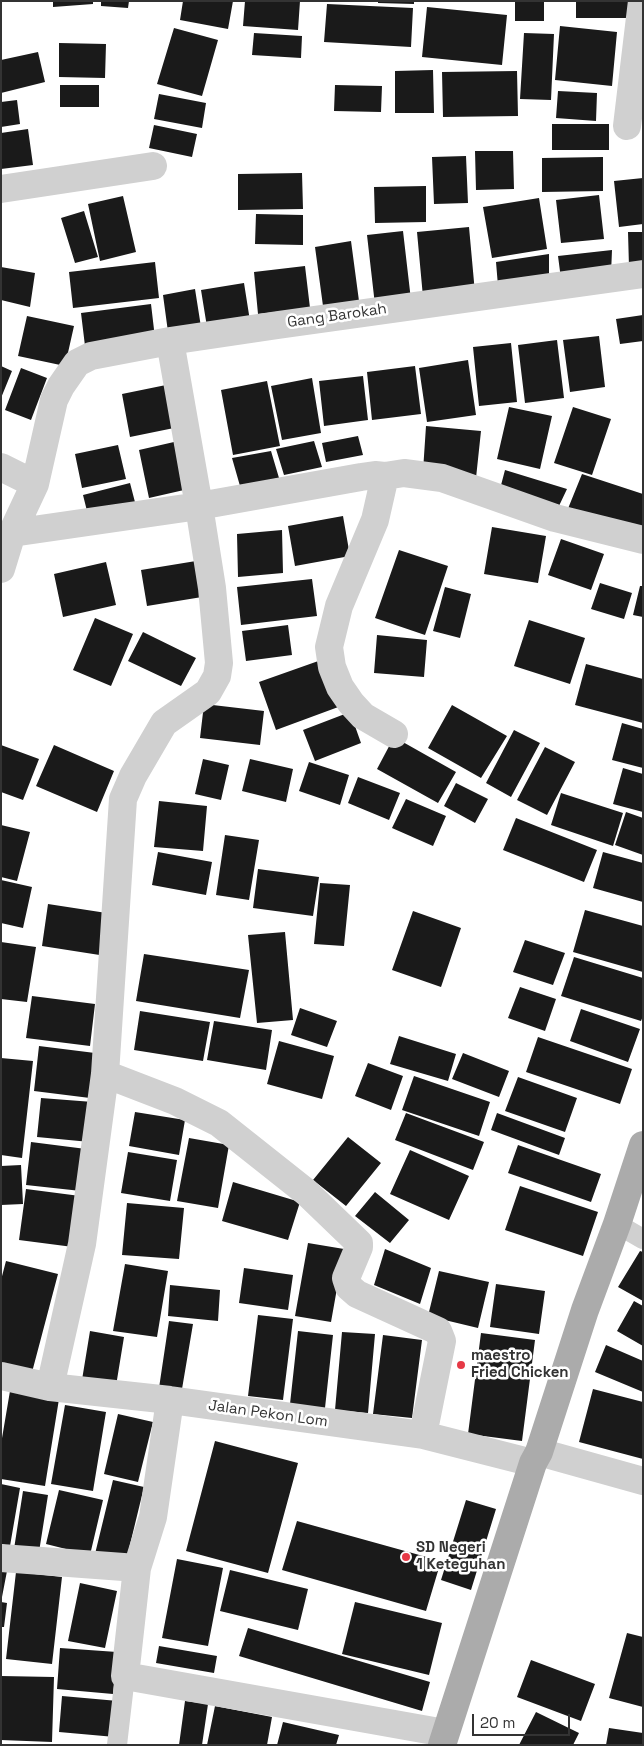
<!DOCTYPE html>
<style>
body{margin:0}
#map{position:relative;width:644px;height:1746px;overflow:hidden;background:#fff;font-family:"Space Grotesk",sans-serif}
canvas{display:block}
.frame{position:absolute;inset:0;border:2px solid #333;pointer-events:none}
.scale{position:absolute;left:472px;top:1714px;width:98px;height:22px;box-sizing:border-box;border:2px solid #333;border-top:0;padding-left:6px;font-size:15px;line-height:18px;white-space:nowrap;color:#333;-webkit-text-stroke:4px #fff;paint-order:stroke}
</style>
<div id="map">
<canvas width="644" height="1746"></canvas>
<div class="frame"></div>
<div class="scale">20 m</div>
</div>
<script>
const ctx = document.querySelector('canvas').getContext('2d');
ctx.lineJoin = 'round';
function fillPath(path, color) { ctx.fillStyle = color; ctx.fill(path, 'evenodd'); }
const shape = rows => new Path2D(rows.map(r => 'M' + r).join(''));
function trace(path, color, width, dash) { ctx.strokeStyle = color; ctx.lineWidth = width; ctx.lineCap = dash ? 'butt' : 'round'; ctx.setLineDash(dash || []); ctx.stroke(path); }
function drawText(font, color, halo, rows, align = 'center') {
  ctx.font = font + ' "Space Grotesk",sans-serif'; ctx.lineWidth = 5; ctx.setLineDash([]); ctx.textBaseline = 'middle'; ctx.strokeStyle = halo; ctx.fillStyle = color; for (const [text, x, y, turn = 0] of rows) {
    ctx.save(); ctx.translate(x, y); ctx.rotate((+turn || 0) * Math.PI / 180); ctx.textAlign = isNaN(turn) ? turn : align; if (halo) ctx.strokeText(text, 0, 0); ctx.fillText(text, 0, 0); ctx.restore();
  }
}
const building = shape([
 [53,1,93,1,93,4,53,7],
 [101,1,129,1,128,8,101,6],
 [183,1,233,1,228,29,180,20],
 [245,1,300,1,298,30,243,26],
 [378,1,414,1,414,4,378,3],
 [515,1,544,1,544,21,515,21],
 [576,1,631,1,631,18,576,18],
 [327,4,413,8,411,47,324,42],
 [427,7,507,15,502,65,422,57],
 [560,26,617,32,612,86,555,80],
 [174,28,218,40,202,96,157,84],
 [254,33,302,36,301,58,252,55],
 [524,33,554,34,551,100,520,99],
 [59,43,106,44,105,78,59,77],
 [38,52,45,82,1,93,1,60],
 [433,70,434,113,395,113,395,71],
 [517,71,518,116,443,117,442,72],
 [60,85,99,85,99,107,60,107],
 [335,85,382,86,381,112,334,111],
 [558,91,597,93,596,121,556,118],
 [159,94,206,103,202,128,154,119],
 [17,100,20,124,1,127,1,102],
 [552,124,609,124,609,150,552,150],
 [154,125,197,134,192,157,149,148],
 [28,129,33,165,1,169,1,133],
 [475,151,513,151,514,189,476,190],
 [466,156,468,203,434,204,432,157],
 [603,157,603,191,542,192,542,158],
 [302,173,303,209,238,210,238,174],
 [643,178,643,224,619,227,614,181],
 [426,186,426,222,375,223,374,187],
 [599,195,604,239,561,243,556,200],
 [123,196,136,252,100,261,88,204],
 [539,198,547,249,492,258,483,207],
 [84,211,98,257,75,263,61,218],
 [256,214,303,215,303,245,255,244],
 [469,227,475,293,423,297,417,232],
 [403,231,411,300,375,305,367,235],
 [628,232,643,232,643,267,629,267],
 [351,241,359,301,323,306,315,247],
 [612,250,611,274,561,279,558,256],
 [549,254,549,280,498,286,496,262],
 [155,262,159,298,73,308,69,272],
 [305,266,310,308,258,314,254,272],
 [1,267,35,273,30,307,1,300],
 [244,283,250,321,207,327,201,290],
 [195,289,201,327,168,332,163,295],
 [151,304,155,338,85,346,81,313],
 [643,315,643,341,620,344,616,319],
 [27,316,74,326,65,366,18,356],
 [599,336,605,387,570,392,563,340],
 [557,340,564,398,525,403,518,345],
 [511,343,517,402,479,406,473,347],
 [468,360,476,415,427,422,419,368],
 [1,366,12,371,1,398],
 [415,366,421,414,372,420,367,372],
 [21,368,47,378,31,420,5,410],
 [363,376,368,420,324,426,319,381],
 [312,378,321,433,282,440,271,386],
 [267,381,280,446,233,455,221,390],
 [166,385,174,428,130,437,122,394],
 [509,407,552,416,540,469,497,459],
 [573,407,611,419,592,475,554,463],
 [426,426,481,431,476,478,423,471],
 [358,436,363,455,326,462,322,443],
 [314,441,322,467,284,475,276,449],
 [174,442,184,490,149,498,139,450],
 [118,445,126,479,82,488,75,454],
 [271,451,279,478,240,486,232,458],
 [505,470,567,489,558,508,500,489],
 [582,474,643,494,643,538,565,516],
 [130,483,136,506,89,519,83,495],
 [343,516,350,556,295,566,288,526],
 [492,527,546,536,538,583,484,574],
 [282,530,283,573,238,577,237,534],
 [561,539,604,554,591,590,548,575],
 [399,550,448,566,425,635,375,618],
 [196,561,202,597,147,606,141,570],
 [106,562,116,605,63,617,54,574],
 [312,579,317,616,241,625,237,587],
 [600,583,632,593,624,619,591,609],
 [640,586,643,586,643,617,633,615],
 [445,587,471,594,460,638,433,631],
 [95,618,133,634,111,686,73,670],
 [529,620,585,638,570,684,514,666],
 [288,625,292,655,246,661,242,631],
 [143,632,196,658,181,686,128,661],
 [377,635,427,640,424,677,374,673],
 [324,659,341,706,276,730,259,682],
 [586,664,643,679,643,723,575,705],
 [204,704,264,711,260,745,200,738],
 [452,705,507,736,481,778,428,748],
 [350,712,361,743,315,761,303,730],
 [622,723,643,729,643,768,612,760],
 [514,730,540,743,511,797,486,783],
 [394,737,456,772,438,803,377,769],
 [1,745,39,759,23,800,1,792],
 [54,745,114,771,97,812,36,786],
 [545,747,575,762,547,815,517,800],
 [203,759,229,765,221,800,195,794],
 [250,759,293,769,286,802,242,791],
 [309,762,349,775,340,805,299,791],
 [623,768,643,774,643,812,613,804],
 [358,777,400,793,389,820,348,803],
 [456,783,488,799,475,823,444,806],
 [561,793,623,813,613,846,551,825],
 [406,799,446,816,433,846,392,828],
 [159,801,207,806,203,851,154,847],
 [626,812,643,818,643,855,615,845],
 [516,818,597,850,584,882,503,850],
 [1,825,30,832,17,881,1,877],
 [225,835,259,840,249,900,216,895],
 [158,852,212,862,206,895,152,885],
 [603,852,643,863,643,902,593,888],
 [258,869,319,877,313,916,253,908],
 [1,880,32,887,23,928,1,923],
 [320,883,350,885,344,946,314,944],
 [48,904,113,914,106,956,42,946],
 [585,910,643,926,643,972,573,952],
 [413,911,461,928,441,987,392,970],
 [285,932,293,1020,257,1023,248,935],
 [525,940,565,953,553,985,513,972],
 [1,942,36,947,27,1002,1,999],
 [144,954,249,970,240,1018,136,1001],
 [574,957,643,978,643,1016,641,1021,561,996],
 [520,987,556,999,545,1031,508,1018],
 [32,996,95,1004,90,1046,26,1038],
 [300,1008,337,1021,327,1047,291,1035],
 [581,1009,640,1029,628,1062,570,1041],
 [140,1011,210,1022,203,1061,134,1050],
 [214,1021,272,1030,266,1070,207,1060],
 [399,1036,456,1054,448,1081,390,1064],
 [538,1037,632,1069,620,1104,526,1072],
 [279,1041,334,1056,322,1099,267,1084],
 [39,1046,95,1053,90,1098,34,1091],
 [463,1053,509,1071,499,1097,452,1079],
 [1,1058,33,1061,22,1158,1,1155],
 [368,1063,403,1076,391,1110,355,1096],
 [414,1076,490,1102,479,1136,402,1110],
 [518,1077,577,1098,565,1132,505,1111],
 [41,1098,93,1102,90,1142,37,1137],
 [135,1112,185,1120,179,1155,129,1146],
 [406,1113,484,1142,473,1170,395,1140],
 [497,1113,565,1138,559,1155,491,1130],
 [348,1137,381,1163,346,1206,313,1180],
 [189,1138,229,1145,218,1208,177,1201],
 [31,1142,86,1149,81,1191,26,1185],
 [518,1145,601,1174,591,1202,508,1173],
 [410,1150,469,1176,449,1220,390,1194],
 [128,1152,177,1160,170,1201,121,1193],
 [21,1165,23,1204,1,1205,1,1166],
 [233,1182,300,1202,288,1240,222,1221],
 [520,1186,598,1212,583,1256,505,1230],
 [26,1189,80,1196,73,1247,19,1240],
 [375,1192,409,1220,390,1243,355,1216],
 [127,1203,184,1208,179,1259,122,1255],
 [308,1243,344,1249,331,1322,295,1316],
 [385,1249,431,1268,420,1304,374,1285],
 [640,1251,643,1252,643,1301,618,1287],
 [6,1261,58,1274,31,1376,1,1368,1,1280],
 [125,1264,168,1271,157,1337,113,1331],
 [244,1268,293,1275,288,1310,239,1303],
 [439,1271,489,1282,478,1328,428,1316],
 [496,1284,545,1291,539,1334,490,1327],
 [170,1285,220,1290,218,1321,168,1316],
 [634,1301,643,1306,643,1346,617,1331],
 [258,1315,293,1319,283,1400,248,1396],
 [169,1321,193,1324,182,1389,159,1388],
 [90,1331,124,1337,115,1392,81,1386],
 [298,1331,333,1335,324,1417,289,1413],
 [342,1332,375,1334,368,1413,335,1410],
 [481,1333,535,1340,522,1441,468,1434],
 [383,1335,422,1340,412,1418,373,1414],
 [606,1345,643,1361,643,1392,595,1372],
 [593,1389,643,1402,643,1459,579,1442],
 [10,1391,59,1399,45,1486,1,1479,1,1444],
 [65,1405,106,1412,93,1491,51,1484],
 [118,1414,153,1422,138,1482,104,1474],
 [215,1441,298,1463,268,1573,186,1551],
 [113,1480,144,1487,126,1561,95,1554],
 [1,1484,20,1488,10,1546,1,1544],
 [59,1490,103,1500,90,1555,46,1544],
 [23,1491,48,1495,39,1552,14,1549],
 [466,1500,496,1509,471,1590,441,1580],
 [297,1521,441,1561,426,1611,282,1570],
 [177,1559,223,1568,208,1646,162,1638],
 [1,1570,7,1571,2,1597,1,1597],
 [230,1570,308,1589,298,1630,220,1611],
 [16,1572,62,1577,52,1664,6,1659],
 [80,1583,117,1591,105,1648,68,1641],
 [1,1602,7,1603,4,1627,1,1627],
 [355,1602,442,1623,429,1675,342,1654],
 [248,1628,430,1682,422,1711,239,1656],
 [627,1633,643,1637,643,1707,609,1698],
 [159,1646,217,1656,214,1673,156,1663],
 [60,1648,117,1652,113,1694,57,1689],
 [531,1660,595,1684,581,1721,517,1697],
 [1,1676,54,1677,52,1742,1,1740],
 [62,1696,118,1701,115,1737,59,1732],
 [185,1701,208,1704,202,1745,179,1745],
 [215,1706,272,1717,267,1745,207,1745],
 [536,1712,579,1733,573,1745,519,1745],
 [283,1722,339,1735,336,1745,277,1745],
 [609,1728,643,1733,643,1745,606,1745]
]);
const service = shape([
 [617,1224,643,1239],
 [117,1745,125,1676]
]);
const minor = shape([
 [627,126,642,1],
 [1,189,153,166],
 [1,467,35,484],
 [385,476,375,520,339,606,329,647,332,667,340,687,351,703,363,716,394,734],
 [12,533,199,506,361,477,375,475,385,476,404,473,442,478,555,518,643,540],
 [1,569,12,533,35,484,54,400,61,386,77,363,91,356,170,341,278,325,643,274],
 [105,1074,175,1101,219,1123,306,1192,359,1243,359,1247,346,1278,349,1287,357,1294,438,1331,442,1341,423,1435],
 [1,1376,50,1387,170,1400,423,1435,533,1463],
 [50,1387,82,1244,105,1074,123,799,133,776,164,723,208,692,217,676,219,663,212,588,199,506,170,341],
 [170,1400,153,1517,137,1568,125,1676,445,1733],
 [539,1452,643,1481],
 [1,1558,137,1568]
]);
const primary = shape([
 [442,1745,533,1463,539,1452,585,1310,617,1224,643,1145]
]);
const markers = [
 [461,1365,5,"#e63946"],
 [406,1557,5,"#e63946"]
];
const streetNames = [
 ["Gang Barokah",337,316,-8],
 ["Jalan Pekon Lom",268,1414,8]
];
const poiNames = [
 ["maestro",471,1356],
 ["Fried Chicken",471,1373],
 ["SD Negeri",416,1548],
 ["1 Keteguhan",416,1565]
];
fillPath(building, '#1a1a1a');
trace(service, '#d0d0d0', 20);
trace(minor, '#d0d0d0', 28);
trace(primary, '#ababab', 28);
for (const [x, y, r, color] of markers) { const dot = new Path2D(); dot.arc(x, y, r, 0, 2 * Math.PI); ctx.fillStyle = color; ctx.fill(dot); trace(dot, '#fff', 2); }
drawText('15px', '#333', '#fff', streetNames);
drawText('bold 15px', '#333', '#fff', poiNames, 'left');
</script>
